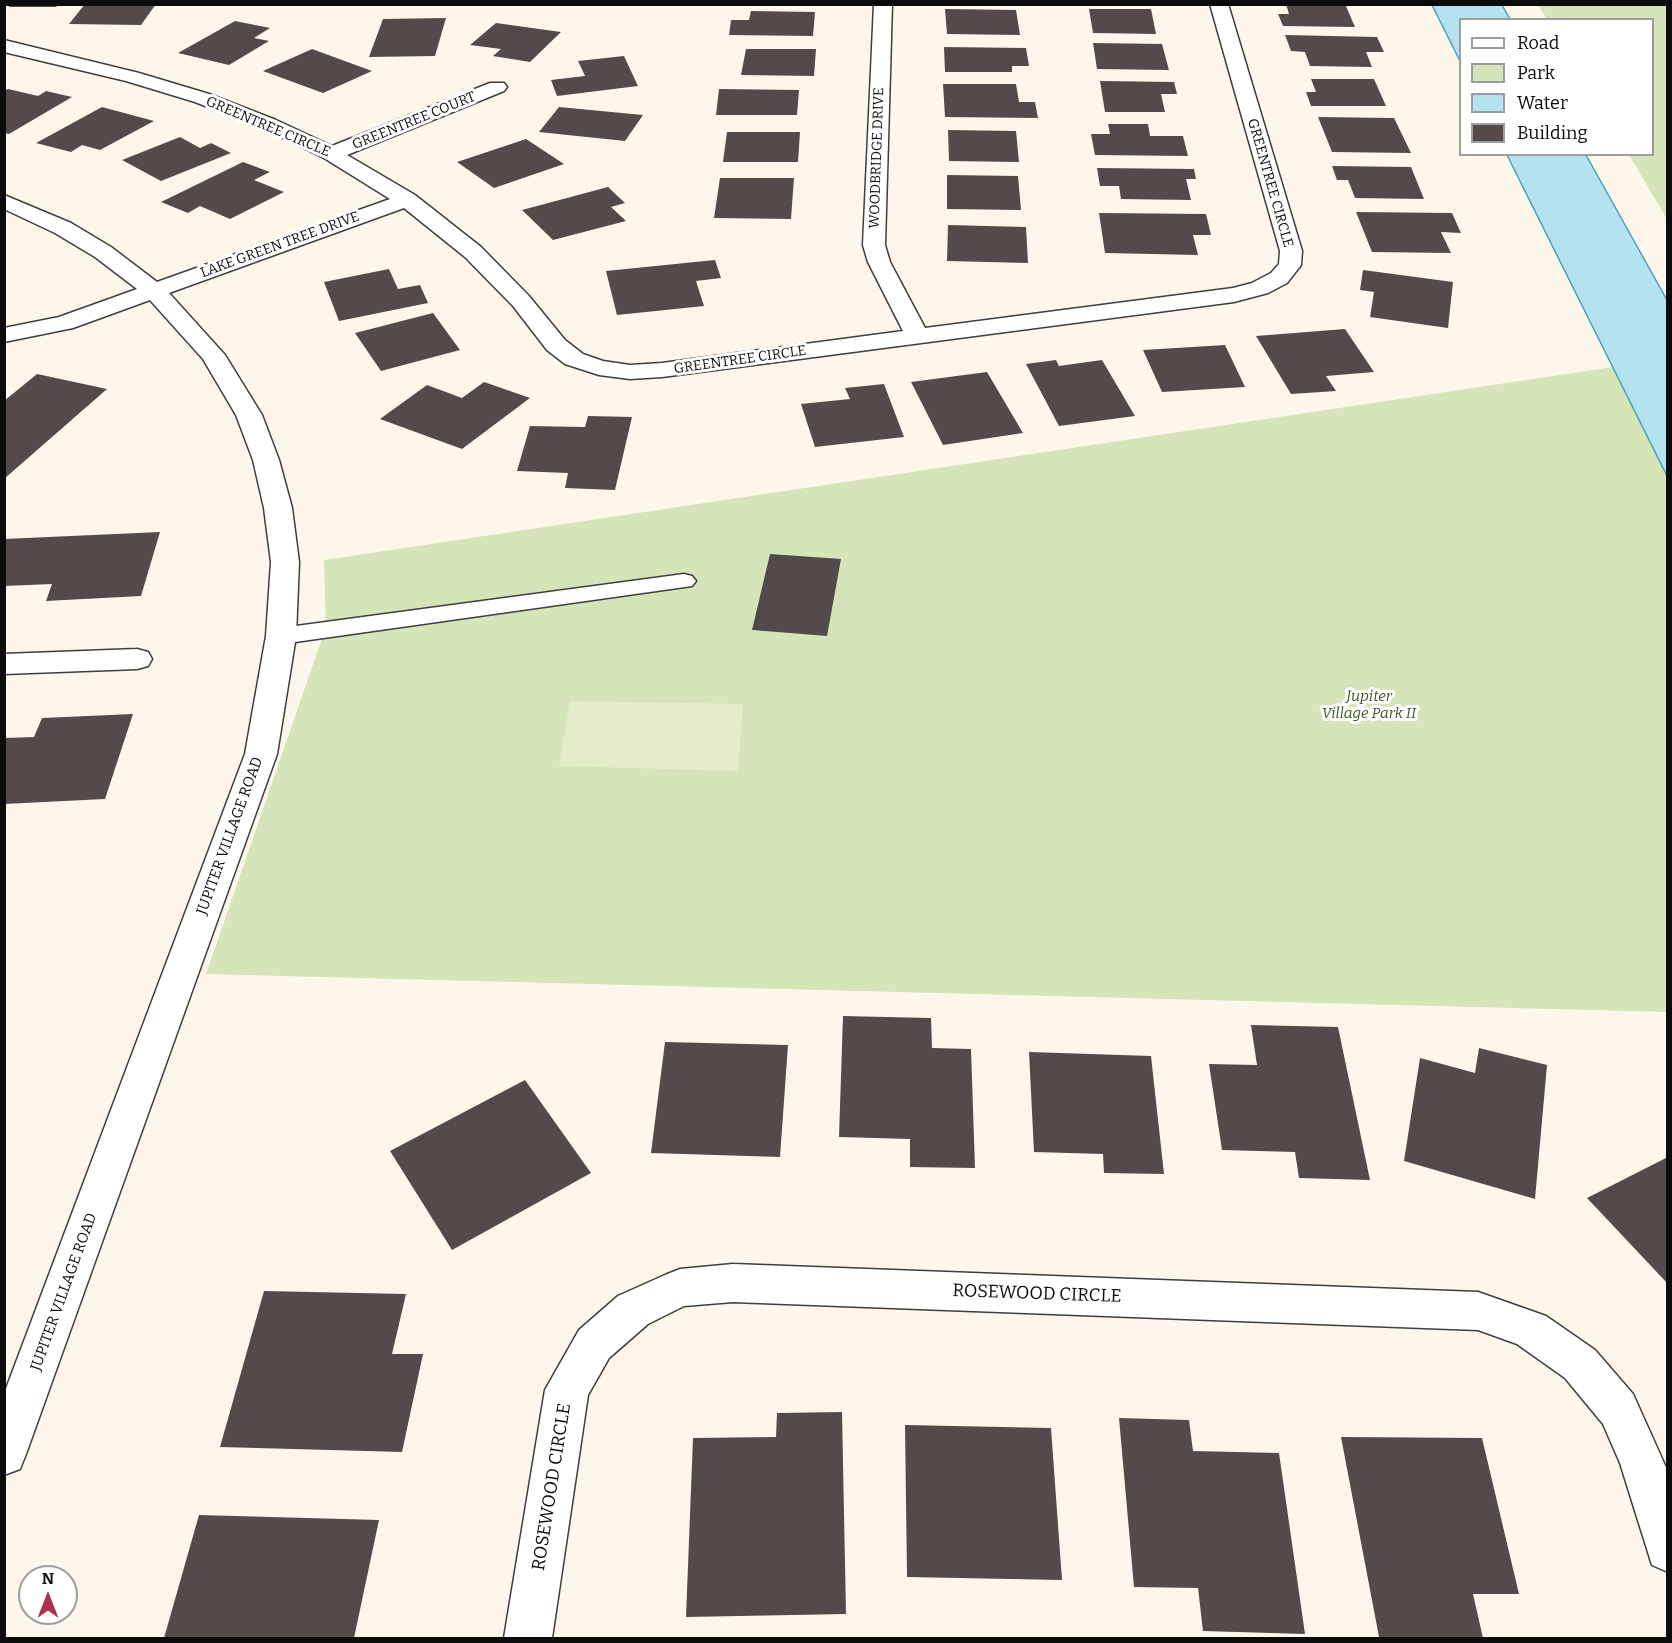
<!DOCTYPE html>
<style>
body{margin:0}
#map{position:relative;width:1672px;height:1643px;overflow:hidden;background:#fdf7eb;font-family:Bitter,serif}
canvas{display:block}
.frame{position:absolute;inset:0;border:6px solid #0b0b0b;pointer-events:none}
.legend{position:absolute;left:1459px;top:18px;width:195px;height:138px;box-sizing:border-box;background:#fff;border:2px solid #9d9d9d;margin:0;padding:8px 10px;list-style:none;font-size:18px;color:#0b0b0b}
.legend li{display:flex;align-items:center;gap:12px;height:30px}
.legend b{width:30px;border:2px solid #9d9d9d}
.north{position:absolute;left:18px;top:1565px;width:60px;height:60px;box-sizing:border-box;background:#fff;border:2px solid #9d9d9d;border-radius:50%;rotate:0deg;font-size:16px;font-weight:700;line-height:24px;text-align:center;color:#0b0b0b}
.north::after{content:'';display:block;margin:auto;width:21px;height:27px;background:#ad3148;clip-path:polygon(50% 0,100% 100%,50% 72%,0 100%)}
</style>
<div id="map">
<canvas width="1672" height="1643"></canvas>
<div class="frame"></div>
<ul class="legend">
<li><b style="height:8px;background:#fff"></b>Road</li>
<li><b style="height:16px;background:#d5e4b9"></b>Park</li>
<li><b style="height:16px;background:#b5e2ef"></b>Water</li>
<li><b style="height:16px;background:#534b49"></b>Building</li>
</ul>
<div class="north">N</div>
</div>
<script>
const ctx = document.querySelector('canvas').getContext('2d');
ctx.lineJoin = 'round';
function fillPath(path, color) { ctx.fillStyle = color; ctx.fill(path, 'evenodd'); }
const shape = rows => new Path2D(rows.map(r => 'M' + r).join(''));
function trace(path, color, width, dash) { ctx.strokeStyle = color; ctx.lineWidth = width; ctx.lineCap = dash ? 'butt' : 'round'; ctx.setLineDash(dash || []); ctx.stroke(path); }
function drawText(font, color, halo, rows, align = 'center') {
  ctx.font = font + ' Bitter,serif'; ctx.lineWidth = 6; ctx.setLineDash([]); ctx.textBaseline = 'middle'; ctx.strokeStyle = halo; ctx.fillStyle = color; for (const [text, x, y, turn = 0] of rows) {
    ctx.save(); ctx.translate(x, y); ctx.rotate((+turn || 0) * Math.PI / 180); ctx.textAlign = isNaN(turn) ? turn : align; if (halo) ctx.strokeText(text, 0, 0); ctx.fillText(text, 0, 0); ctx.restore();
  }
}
const green = shape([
 [1538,5,1667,5,1667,219,1629,155,1652,154,1652,20,1547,19],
 [1613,367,1667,476,1667,1012,206,974,326,627,324,560]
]);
const pitch = shape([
 [570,701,743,704,738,771,559,766]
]);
const water = shape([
 [1432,5,1502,5,1510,19,1460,20,1460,61,1432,5],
 [1507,155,1586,155,1667,300,1667,476,1507,155]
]);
const building = shape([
 [85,4,156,4,141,25,69,24],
 [1286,4,1345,4,1355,27,1283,26,1278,14,1289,14],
 [9,5,58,5,56,7,9,7],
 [945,9,1016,10,1020,35,947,34],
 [1089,9,1151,9,1156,34,1093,33],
 [751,11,815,12,813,36,729,35,731,20,749,20],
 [446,18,435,56,369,57,383,19],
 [235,21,270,28,254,38,269,41,229,65,178,53],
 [496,23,561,32,530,62,493,56,501,49,470,45],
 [1285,35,1377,37,1384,52,1366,52,1372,67,1310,66,1305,52,1291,51],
 [1093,43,1162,44,1169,70,1097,69],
 [944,47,1026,48,1029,66,1012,66,1012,72,945,72],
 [312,49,372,71,323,93,263,71],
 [746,49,816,49,814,76,741,75],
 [624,56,638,86,557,96,551,80,585,76,578,61],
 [1311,79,1374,79,1386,106,1311,106,1306,92,1316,92],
 [1100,81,1174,82,1177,94,1161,94,1165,112,1105,112],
 [943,84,1016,84,1019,102,1035,102,1038,118,945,117],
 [8,89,38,96,46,91,72,97,9,134,4,133,4,91],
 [719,89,799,90,797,115,716,115],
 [102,107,154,121,100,150,82,145,71,152,36,143],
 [559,107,643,115,625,141,539,132],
 [1318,117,1394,118,1411,153,1332,152],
 [1108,124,1148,124,1150,136,1183,136,1188,156,1095,155,1091,134,1110,134],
 [948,130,1016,131,1019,162,949,161],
 [727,132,800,132,798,162,723,162],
 [180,137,200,148,211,143,231,153,161,181,122,160],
 [526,139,564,164,494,188,457,162],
 [243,162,270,172,254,180,284,192,230,219,200,206,188,213,161,202],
 [1332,166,1411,167,1424,199,1355,198,1348,180,1337,180],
 [1097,168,1194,169,1196,179,1186,179,1191,200,1121,199,1119,186,1100,186],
 [947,175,1018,176,1021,210,947,209],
 [720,178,794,178,791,219,714,218],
 [608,187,625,203,611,207,626,221,553,240,522,210],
 [1356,212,1452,213,1461,233,1441,232,1451,253,1372,252],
 [1099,213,1206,214,1211,235,1193,235,1198,255,1105,253],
 [948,225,1026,227,1028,263,947,261],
 [715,260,721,278,696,281,704,306,617,315,606,271],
 [389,269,398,289,420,285,428,303,339,321,324,282],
 [1363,270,1453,282,1448,328,1370,317,1374,292,1360,290],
 [433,313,460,350,381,371,355,333],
 [1345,329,1374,372,1326,376,1336,391,1291,394,1256,336],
 [1225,345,1245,387,1162,392,1143,350],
 [1056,360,1059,366,1102,360,1135,416,1059,426,1026,364],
 [987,372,1023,433,943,445,911,382],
 [37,374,107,389,4,479,4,401],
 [484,382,530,398,462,449,380,419,427,385,462,398],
 [884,384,904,437,815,447,801,404,850,399,845,388],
 [588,416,632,417,615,490,565,488,568,473,517,471,530,426,585,427],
 [160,532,141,596,46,601,52,584,4,586,4,539],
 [770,554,841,559,827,636,752,630],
 [133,714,105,799,4,804,4,738,34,737,42,718],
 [843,1016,931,1018,932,1048,971,1049,975,1168,910,1167,910,1139,839,1137],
 [1251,1025,1338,1027,1370,1180,1299,1178,1295,1152,1222,1150,1209,1064,1257,1065],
 [665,1042,788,1045,780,1157,651,1153],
 [1479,1048,1547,1065,1535,1199,1404,1161,1420,1058,1475,1073],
 [1029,1052,1151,1056,1164,1174,1104,1173,1103,1154,1034,1152],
 [525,1080,591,1173,452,1250,390,1151],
 [1668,1157,1668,1284,1587,1198],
 [264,1291,406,1294,392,1354,423,1354,402,1452,220,1447],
 [842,1412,846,1614,686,1617,693,1438,776,1437,777,1413],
 [1119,1418,1189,1420,1193,1451,1279,1453,1305,1634,1203,1631,1198,1588,1134,1587],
 [905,1425,1051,1428,1062,1580,907,1577],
 [1341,1437,1482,1438,1519,1594,1473,1594,1483,1638,1379,1637],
 [199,1515,379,1520,354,1638,164,1638]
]);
const lane = shape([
 [684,574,692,576,696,581,692,586,281,644,272,642,269,636,272,630,281,628,684,574]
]);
const street = shape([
 [874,4,892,4,885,245,890,262,925,328,1233,288,1252,283,1271,273,1279,264,1280,251,1210,4,1228,4,1302,251,1301,265,1287,283,1268,293,1234,302,662,377,630,379,599,375,565,364,547,350,513,306,465,257,404,208,169,293,225,355,262,415,279,460,292,508,299,562,296,636,277,754,26,1454,20,1469,4,1475,4,1394,245,754,266,636,271,562,264,508,253,460,236,415,203,359,150,300,73,328,4,342,4,328,59,317,137,289,95,257,55,233,4,209,4,195,71,223,111,247,157,282,390,199,324,158,262,128,195,102,126,81,4,52,4,40,139,73,209,94,276,120,332,146,490,83,504,83,507,87,504,91,347,155,415,195,481,247,529,296,565,340,583,354,603,361,630,365,662,363,903,331,868,262,863,245,874,4],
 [137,649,148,652,152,659,148,666,137,669,4,674,4,654,137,649],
 [733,1264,1478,1292,1546,1316,1595,1350,1633,1394,1668,1472,1668,1572,1652,1565,1620,1463,1603,1424,1565,1378,1517,1344,1478,1330,733,1302,684,1306,648,1324,609,1358,588,1395,552,1638,504,1638,545,1390,579,1330,618,1296,665,1275,680,1269,733,1264]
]);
const farStreetnames = [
 ["GREENTREE COURT",414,121,-22],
 ["GREENTREE CIRCLE",268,127,23],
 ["WOODBRIDGE DRIVE",877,158,-88],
 ["GREENTREE CIRCLE",1270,183,74],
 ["LAKE GREEN TREE DRIVE",280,245,-20],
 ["GREENTREE CIRCLE",740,360,-8]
];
const parkNames = [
 ["Jupiter",1369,697],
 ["Village Park II",1369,714]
];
const streetNames = [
 ["JUPITER VILLAGE ROAD",230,836,-70],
 ["JUPITER VILLAGE ROAD",64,1292,-70]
];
const nearStreetnames = [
 ["ROSEWOOD CIRCLE",1037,1294,2],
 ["ROSEWOOD CIRCLE",552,1487,-81]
];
fillPath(green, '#d5e4b9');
fillPath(pitch, '#e5ecca');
fillPath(water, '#b5e2ef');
trace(water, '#439fbf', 1.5);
fillPath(building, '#534b49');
trace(lane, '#3e3e3e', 3);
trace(street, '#3e3e3e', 3);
fillPath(lane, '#fff');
fillPath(street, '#fff');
drawText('14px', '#0b0b0b', '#fff', farStreetnames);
drawText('italic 15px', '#365c23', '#fff', parkNames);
drawText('15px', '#0b0b0b', '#fff', streetNames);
drawText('18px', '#0b0b0b', '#fff', nearStreetnames);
</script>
